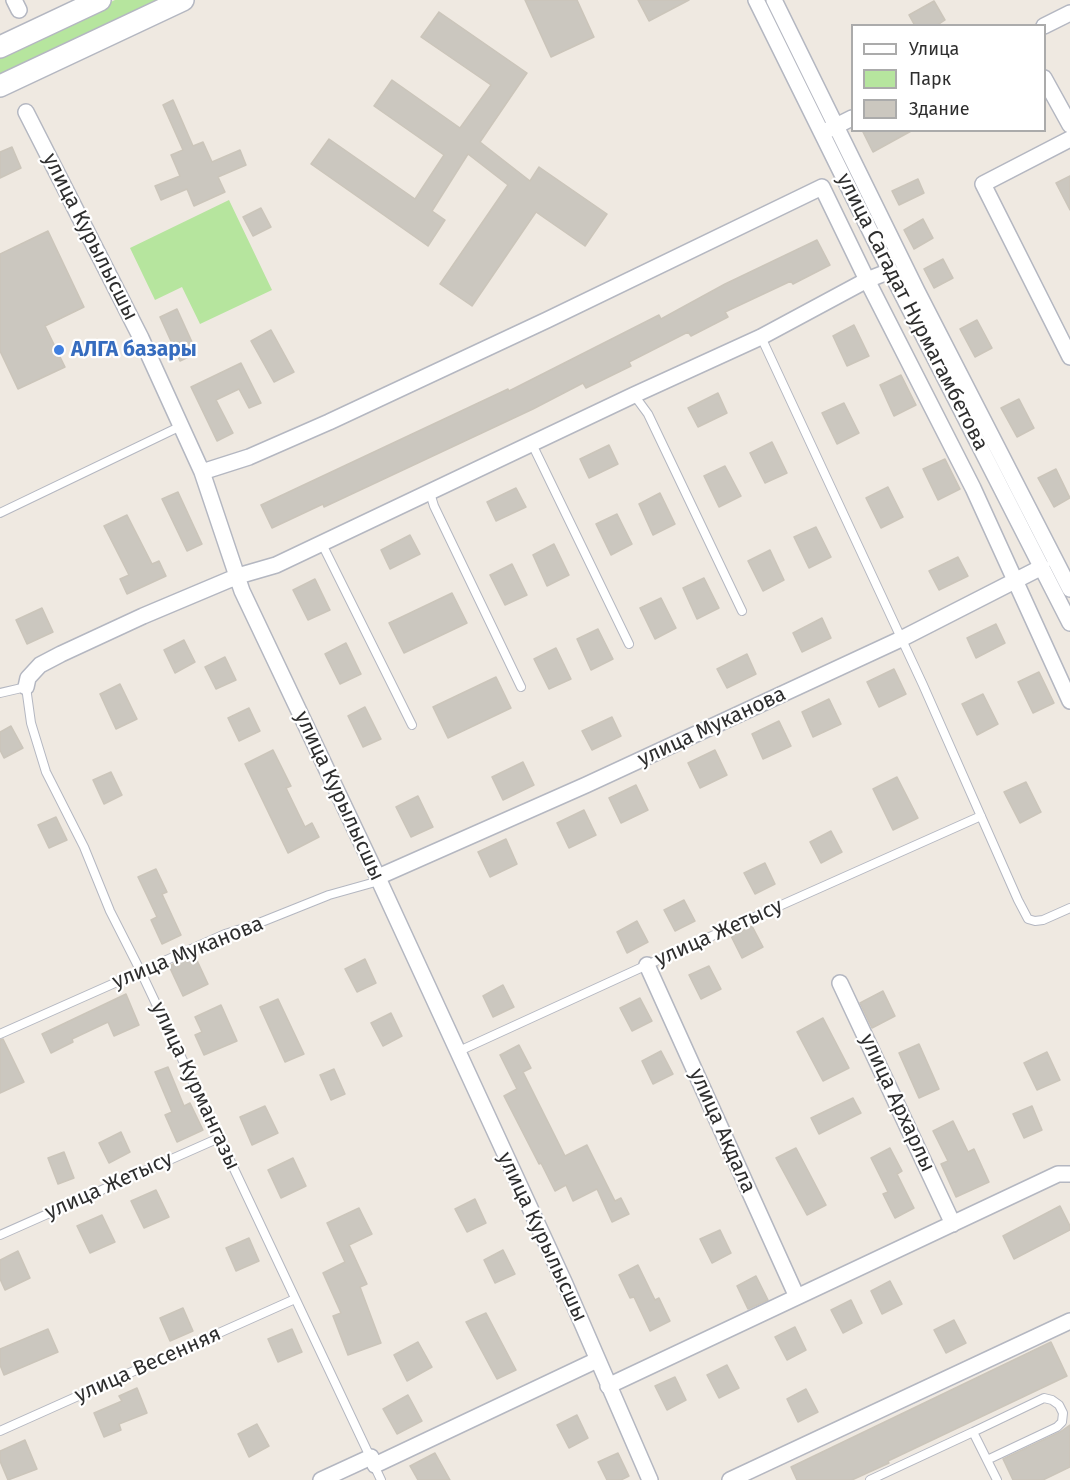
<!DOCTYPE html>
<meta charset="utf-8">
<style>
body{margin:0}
#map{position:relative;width:1070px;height:1480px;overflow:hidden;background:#efe9e1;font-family:"Fira Sans",sans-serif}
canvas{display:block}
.legend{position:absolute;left:851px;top:24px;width:195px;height:108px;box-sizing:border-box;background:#fff;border:2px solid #ababab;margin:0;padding:8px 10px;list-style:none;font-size:18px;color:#2e2e2e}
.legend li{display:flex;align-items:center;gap:12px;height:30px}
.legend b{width:30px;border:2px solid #ababab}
</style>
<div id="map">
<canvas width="1070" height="1480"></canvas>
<ul class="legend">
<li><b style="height:8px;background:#fff"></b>Улица</li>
<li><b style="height:16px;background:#b6e59e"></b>Парк</li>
<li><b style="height:16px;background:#cbc7bf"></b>Здание</li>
</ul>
</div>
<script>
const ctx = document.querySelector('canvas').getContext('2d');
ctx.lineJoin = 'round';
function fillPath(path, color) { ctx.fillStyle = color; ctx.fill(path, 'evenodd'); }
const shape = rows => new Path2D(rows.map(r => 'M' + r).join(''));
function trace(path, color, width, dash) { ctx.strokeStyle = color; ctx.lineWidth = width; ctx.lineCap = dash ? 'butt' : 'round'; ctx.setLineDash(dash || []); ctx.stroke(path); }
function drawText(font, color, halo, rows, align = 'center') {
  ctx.font = font + ' "Fira Sans",sans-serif'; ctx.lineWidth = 4.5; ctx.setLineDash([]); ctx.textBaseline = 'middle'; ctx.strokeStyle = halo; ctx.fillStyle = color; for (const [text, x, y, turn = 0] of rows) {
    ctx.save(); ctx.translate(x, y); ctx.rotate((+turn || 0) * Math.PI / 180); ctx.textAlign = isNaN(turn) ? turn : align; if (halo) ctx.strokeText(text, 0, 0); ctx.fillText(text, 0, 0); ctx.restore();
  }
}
const green = shape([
 [115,0,157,0,0,75,0,54],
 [229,200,272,290,200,324,182,287,155,300,130,248]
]);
const building = shape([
 [525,0,577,0,594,37,551,57,525,0],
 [638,0,689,0,649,21,638,0],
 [934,1,945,20,936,26,915,26,909,15,934,1],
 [439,12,527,73,480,142,530,181,539,167,607,214,585,246,536,212,472,306,440,284,508,185,468,154,432,211,445,220,428,246,311,164,329,139,415,199,444,155,374,106,392,80,460,128,491,85,421,37,439,12],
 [173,100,193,146,203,142,212,162,240,150,246,165,218,177,225,192,194,206,187,189,161,200,155,186,180,176,171,155,183,150,163,105,173,100],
 [862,130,913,130,873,152,862,130],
 [12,147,21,168,0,178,0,152,12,147],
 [1070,176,1070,210,1056,183,1070,176],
 [918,179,924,193,899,205,892,191,918,179],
 [261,208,271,227,253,236,243,217,261,208],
 [923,219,933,238,914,249,904,230,923,219],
 [48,231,84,307,45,326,65,367,18,389,0,351,0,254,48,231],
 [817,240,830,265,793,284,791,281,725,312,728,317,691,336,688,332,629,362,631,366,586,388,583,383,533,409,324,507,323,504,272,528,261,505,508,389,509,391,659,315,661,319,725,284,817,240],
 [943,259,953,278,934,288,924,269,943,259],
 [177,309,197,353,180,361,160,317,177,309],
 [977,320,992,348,975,357,960,329,977,320],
 [854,325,869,356,847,366,833,336,854,325],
 [271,330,294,372,274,382,251,341,271,330],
 [241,363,261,403,249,408,239,389,216,400,233,433,217,441,191,387,241,363],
 [901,375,916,405,894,416,880,385,901,375],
 [718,393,727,413,698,427,688,408,718,393],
 [1019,399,1034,428,1017,437,1001,408,1019,399],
 [844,403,859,433,837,444,822,413,844,403],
 [772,442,787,473,765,483,750,453,772,442],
 [609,445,618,464,589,478,580,459,609,445],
 [945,459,960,489,938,500,923,469,945,459],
 [725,466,741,496,719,507,704,476,725,466],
 [1056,469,1070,498,1054,507,1038,478,1056,469],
 [888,487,903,517,881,528,866,498,888,487],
 [516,488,526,507,496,521,487,502,516,488],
 [178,492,202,544,187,551,162,499,178,492],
 [660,493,675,524,653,535,639,504,660,493],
 [617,514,632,544,611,555,596,524,617,514],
 [127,515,152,564,159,561,166,576,127,594,120,579,129,575,104,526,127,515],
 [816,527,831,557,809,568,794,537,816,527],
 [410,535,420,554,390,569,381,550,410,535],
 [554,544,569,575,547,586,533,555,554,544],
 [770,550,784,580,763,591,748,561,770,550],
 [958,557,968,576,939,590,929,571,958,557],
 [512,564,527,595,505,605,490,575,512,564],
 [704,578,719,608,697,619,683,588,704,578],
 [315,579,330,610,308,620,293,590,315,579],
 [452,593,467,623,404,653,389,623,452,593],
 [661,598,676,628,655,639,640,608,661,598],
 [42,608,53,632,27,644,16,620,42,608],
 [822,618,831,638,802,652,793,633,822,618],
 [996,624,1005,643,976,658,967,638,996,624],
 [598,629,613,659,591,670,577,639,598,629],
 [184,640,195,662,175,673,164,650,184,640],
 [346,643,361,674,340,684,325,654,346,643],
 [556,648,571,679,549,689,534,659,556,648],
 [747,654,756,674,727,688,717,669,747,654],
 [225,657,236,680,216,689,205,667,225,657],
 [894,669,906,694,879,707,867,682,894,669],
 [1039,672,1054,703,1033,713,1018,682,1039,672],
 [496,677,511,708,448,738,433,707,496,677],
 [120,684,137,719,116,729,100,694,120,684],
 [983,694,998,724,977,735,962,704,983,694],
 [829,699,841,724,813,737,802,712,829,699],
 [365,707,381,739,363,747,348,716,365,707],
 [249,708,260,731,239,741,228,718,249,708],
 [612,717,621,736,592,750,582,731,612,717],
 [779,721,791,746,763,759,752,734,779,721],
 [11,726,23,748,4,758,0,750,0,732,11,726],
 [273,750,291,786,286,788,305,827,312,823,319,837,288,853,245,764,273,750],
 [715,750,727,775,700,788,688,763,715,750],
 [523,762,534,785,503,800,492,777,523,762],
 [111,772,122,795,104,804,93,780,111,772],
 [897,777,918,818,893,830,873,789,897,777],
 [1026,782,1041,812,1020,823,1004,792,1026,782],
 [636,785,648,810,621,823,609,798,636,785],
 [418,796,433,827,411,837,396,807,418,796],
 [584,810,596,835,569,848,557,823,584,810],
 [56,817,67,840,49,848,38,825,56,817],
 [831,831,842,852,821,863,810,842,831,831],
 [506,839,517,864,490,877,478,852,506,839],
 [765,863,775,884,755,894,744,873,765,863],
 [156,869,167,892,162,894,181,935,162,944,151,920,157,917,138,877,156,869],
 [684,900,695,921,675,931,664,910,684,900],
 [637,921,648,942,627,953,617,932,637,921],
 [752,926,763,947,742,958,731,936,752,926],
 [194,954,208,984,183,996,169,966,194,954],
 [365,959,376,983,357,992,345,969,365,959],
 [709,966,721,989,701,999,689,975,709,966],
 [503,985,514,1007,493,1017,483,996,503,985],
 [883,991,895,1016,872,1028,860,1003,883,991],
 [126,994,139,1025,114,1036,108,1022,72,1039,73,1042,51,1053,42,1034,126,994],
 [640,998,652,1021,632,1031,620,1008,640,998],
 [278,999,304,1054,285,1062,260,1007,278,999],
 [221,1005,237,1041,204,1055,195,1035,202,1032,195,1017,221,1005],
 [391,1013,402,1036,383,1046,371,1023,391,1013],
 [823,1018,849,1068,823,1081,797,1032,823,1018],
 [3,1039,24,1082,0,1093,0,1040,3,1039],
 [919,1044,939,1089,919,1098,899,1053,919,1044],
 [519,1045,531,1068,523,1072,565,1156,587,1145,615,1201,621,1198,629,1214,612,1222,597,1189,573,1201,566,1185,555,1191,541,1163,539,1164,504,1096,517,1089,500,1055,519,1045],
 [661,1051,673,1074,653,1084,642,1061,661,1051],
 [1047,1052,1060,1080,1037,1090,1024,1063,1047,1052],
 [168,1067,184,1106,190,1103,203,1130,177,1142,165,1115,172,1112,155,1072,168,1067],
 [334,1069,345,1094,331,1100,320,1075,334,1069],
 [853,1098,861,1113,819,1134,811,1118,853,1098],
 [265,1106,278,1133,252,1145,240,1117,265,1106],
 [1032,1106,1042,1130,1024,1138,1013,1114,1032,1106],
 [953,1121,968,1152,974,1149,989,1182,956,1197,941,1164,948,1161,933,1131,953,1121],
 [121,1132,130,1152,109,1163,99,1143,121,1132],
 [796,1148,826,1205,807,1215,776,1158,796,1148],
 [890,1148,902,1171,897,1174,914,1208,895,1218,883,1194,888,1192,871,1158,890,1148],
 [64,1152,74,1178,58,1184,48,1158,64,1152],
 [293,1158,306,1186,281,1198,268,1170,293,1158],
 [156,1190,169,1217,144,1228,131,1201,156,1190],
 [475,1199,486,1223,467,1232,455,1209,475,1199],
 [1060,1206,1070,1226,1070,1230,1014,1259,1003,1236,1060,1206],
 [359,1208,372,1234,349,1245,367,1284,360,1287,381,1343,348,1355,333,1316,341,1313,323,1273,345,1262,327,1223,359,1208],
 [102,1215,115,1242,90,1253,77,1226,102,1215],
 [720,1230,731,1253,712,1263,700,1239,720,1230],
 [249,1238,259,1261,236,1271,226,1248,249,1238],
 [503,1250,515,1274,495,1283,484,1260,503,1250],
 [18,1251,30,1278,5,1290,0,1279,0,1260,18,1251],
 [638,1265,655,1300,659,1298,670,1321,650,1331,634,1297,630,1298,619,1275,638,1265],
 [756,1276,768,1300,748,1309,737,1286,756,1276],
 [890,1281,902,1304,882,1314,871,1291,890,1281],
 [851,1300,862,1323,843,1333,831,1310,851,1300],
 [183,1308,193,1331,170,1341,160,1318,183,1308],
 [486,1313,516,1370,497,1379,466,1322,486,1313],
 [954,1320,966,1343,946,1353,934,1330,954,1320],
 [795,1327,806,1350,787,1360,775,1337,795,1327],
 [48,1329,58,1352,4,1375,0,1365,0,1349,48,1329],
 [292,1329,302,1352,278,1362,268,1339,292,1329],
 [418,1342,432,1367,407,1381,394,1355,418,1342],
 [1051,1342,1067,1376,888,1461,889,1463,852,1480,797,1480,791,1467,1051,1342],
 [727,1365,739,1388,719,1398,707,1375,727,1365],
 [675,1377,686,1400,667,1410,655,1386,675,1377],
 [137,1388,147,1413,119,1424,121,1430,104,1437,94,1413,122,1401,119,1396,137,1388],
 [806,1389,818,1412,798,1422,787,1399,806,1389],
 [408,1395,422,1421,397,1434,383,1409,408,1395],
 [577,1415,588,1438,569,1448,557,1425,577,1415],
 [257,1424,269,1446,249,1457,238,1434,257,1424],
 [1070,1425,1070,1467,1043,1480,1013,1480,1003,1459,1060,1432,1070,1425],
 [25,1440,37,1469,8,1480,0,1461,0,1451,25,1440],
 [435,1453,450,1480,418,1480,410,1466,435,1453],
 [618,1453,629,1476,621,1480,607,1480,598,1462,618,1453]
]);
const service = shape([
 [761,337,923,685,1018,900,1028,919,1035,921,1043,920,1070,908],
 [634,395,648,414,742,611],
 [532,444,629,644],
 [430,493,434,506,521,687],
 [0,513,181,426],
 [322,544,412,725],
 [0,693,26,687,31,723,46,772,84,847,110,911,141,972,381,1480],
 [0,1034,225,934,254,925,329,895,379,881],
 [457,1052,647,965,981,816],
 [0,1235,219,1138],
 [0,1431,295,1299],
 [987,1460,1057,1427,1062,1422,1063,1413,1059,1405,1052,1400,1044,1398,973,1432,997,1480],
 [870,1480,973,1432]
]);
const minor = shape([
 [14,0,19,10],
 [756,0,880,251,1070,623],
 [774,0,917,291,1070,589],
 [1044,26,1070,13],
 [1044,78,1070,125],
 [26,112,141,338,181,426,202,472,242,591,372,865,565,1284,650,1480],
 [828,130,852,118],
 [1070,139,983,184,1070,357],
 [202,472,249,457,329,422,547,320,822,187,867,280,973,488,1070,701],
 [26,687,28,678,40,665,61,654,143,616,238,576,276,565,634,395,761,337,867,280,890,271],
 [378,877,586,785,901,639,1042,567],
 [647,965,797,1297],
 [840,983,953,1224],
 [608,1386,1058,1174,1070,1174],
 [375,1465,597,1360],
 [321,1480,371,1457],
 [730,1480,1070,1321]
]);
const secondary = shape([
 [0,47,100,0],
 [0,86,183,0]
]);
const markers = [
 [59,350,6,"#3f7fe0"]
];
const streetNames = [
 ["улица Курылысшы",90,237,63],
 ["улица Сагадат Нурмагамбетова",912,312,63],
 ["улица Муканова",712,727,-25],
 ["улица Курылысшы",339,796,65],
 ["улица Жетысу",719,933,-24],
 ["улица Муканова",188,953,-22],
 ["улица Курмангазы",195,1086,65],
 ["улица Архарлы",897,1103,65],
 ["улица Акдала",722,1131,66],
 ["улица Жетысу",109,1186,-24],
 ["улица Курылысшы",542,1237,65],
 ["улица Весенняя",148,1365,-24]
];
const shopNames = [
 ["АЛГА базары",71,350]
];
fillPath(green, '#b6e59e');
fillPath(building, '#cbc7bf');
trace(building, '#cbc5ba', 1.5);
trace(service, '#b4b7c1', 10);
trace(minor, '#b4b7c1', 18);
trace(secondary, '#b4b7c1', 24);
trace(service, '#fff', 8);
trace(minor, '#fff', 15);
trace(secondary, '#fff', 21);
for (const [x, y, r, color] of markers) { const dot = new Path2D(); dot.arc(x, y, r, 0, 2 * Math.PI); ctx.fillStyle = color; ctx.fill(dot); trace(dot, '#fff', 2); }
drawText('21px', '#2e2e2e', '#fff', streetNames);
drawText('bold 21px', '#366cbe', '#fff', shopNames, 'left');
</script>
